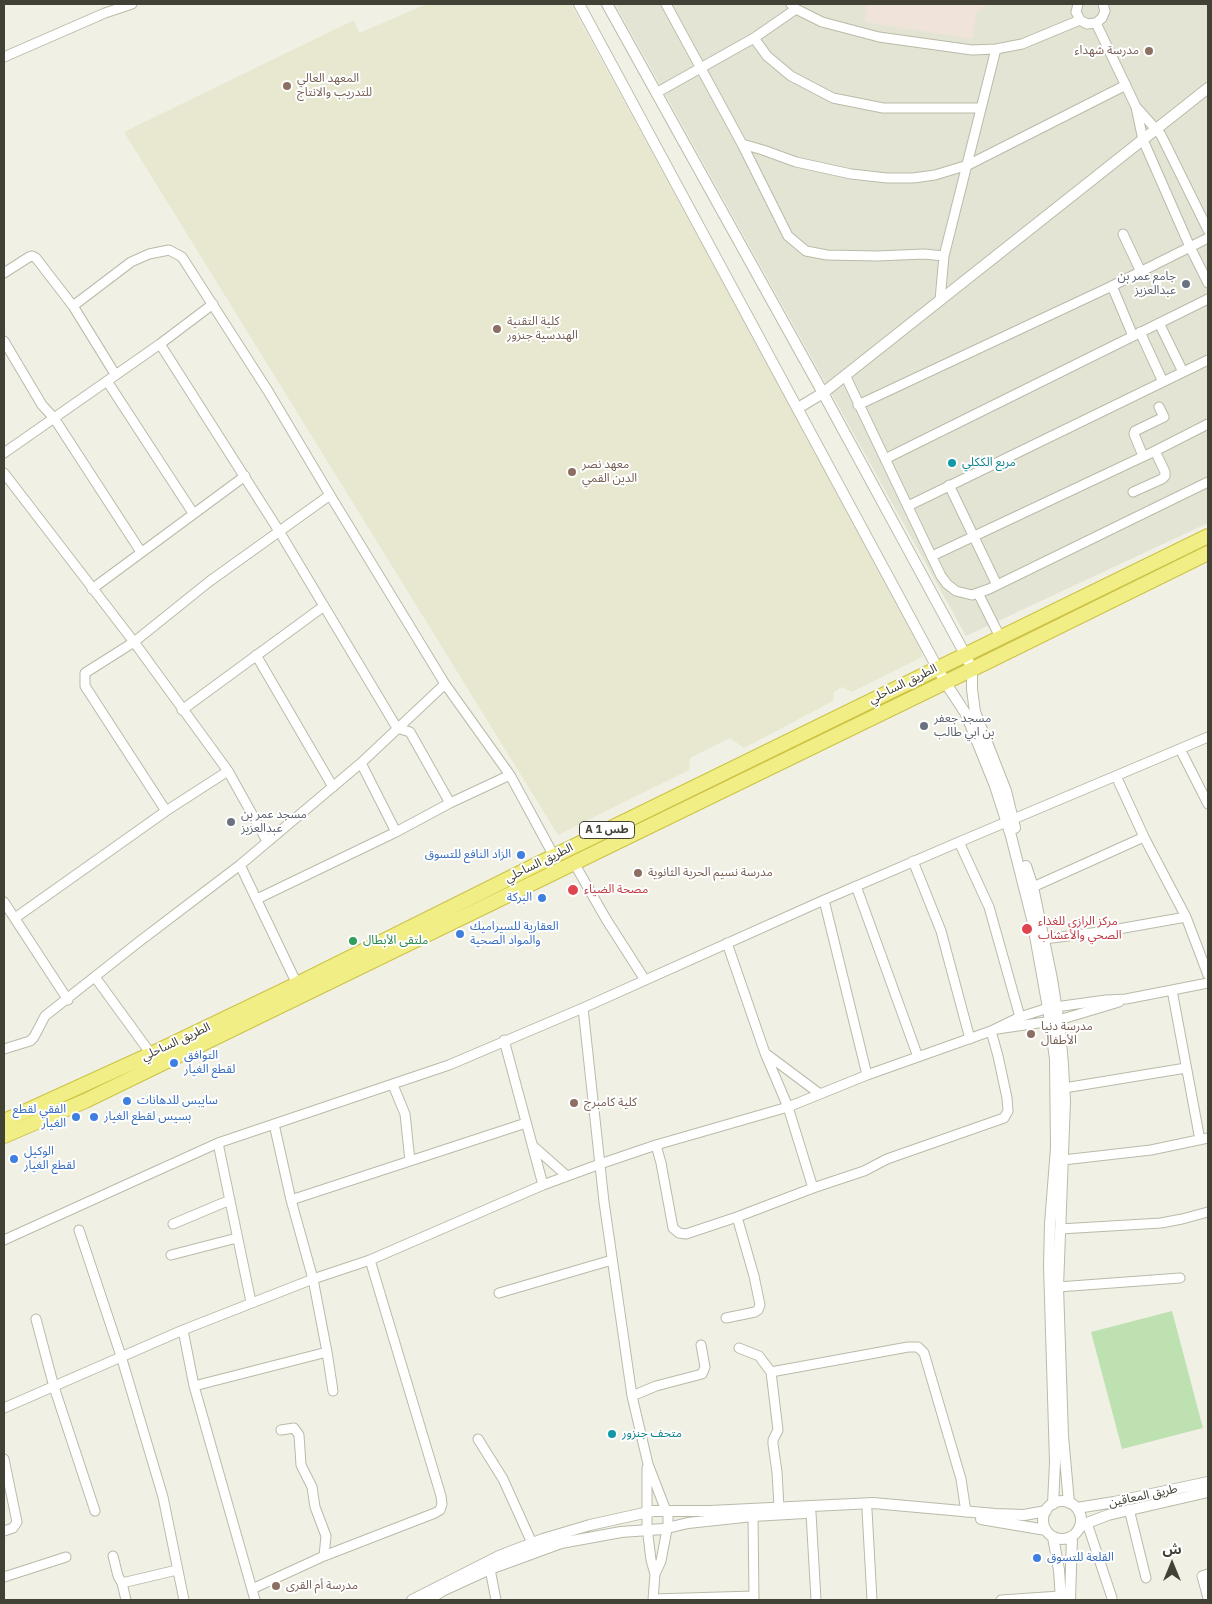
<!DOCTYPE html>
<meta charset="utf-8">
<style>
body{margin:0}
#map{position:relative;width:1212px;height:1604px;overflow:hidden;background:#f0f0e5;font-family:"IBM Plex Sans","Noto Sans Arabic",sans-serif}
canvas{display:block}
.frame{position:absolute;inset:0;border:5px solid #424135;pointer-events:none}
.north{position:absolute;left:1147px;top:1539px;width:50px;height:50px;-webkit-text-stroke:4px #fff;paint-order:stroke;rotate:0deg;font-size:14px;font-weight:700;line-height:20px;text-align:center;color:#424135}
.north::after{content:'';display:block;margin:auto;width:18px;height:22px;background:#424135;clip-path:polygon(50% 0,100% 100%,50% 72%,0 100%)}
</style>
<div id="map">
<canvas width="1212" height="1604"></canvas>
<div class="frame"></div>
<div class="north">ش</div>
</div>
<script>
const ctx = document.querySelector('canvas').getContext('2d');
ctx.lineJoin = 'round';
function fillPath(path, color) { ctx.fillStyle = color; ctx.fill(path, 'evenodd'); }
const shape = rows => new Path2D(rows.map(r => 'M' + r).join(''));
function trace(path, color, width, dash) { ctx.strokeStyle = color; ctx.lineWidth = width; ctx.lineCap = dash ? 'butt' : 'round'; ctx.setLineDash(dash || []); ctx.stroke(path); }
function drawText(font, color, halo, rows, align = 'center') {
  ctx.font = font + ' "IBM Plex Sans","Noto Sans Arabic",sans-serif'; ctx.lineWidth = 4; ctx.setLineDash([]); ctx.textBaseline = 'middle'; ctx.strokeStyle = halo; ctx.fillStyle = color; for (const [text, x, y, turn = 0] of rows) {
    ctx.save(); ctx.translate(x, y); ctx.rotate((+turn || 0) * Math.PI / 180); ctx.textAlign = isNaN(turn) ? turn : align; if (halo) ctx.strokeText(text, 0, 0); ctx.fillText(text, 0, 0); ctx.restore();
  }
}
const residential = shape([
 [615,4,1208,4,1208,523,966,636]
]);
const education = shape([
 [427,4,571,4,921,646,922,657,852,692,842,687,834,692,833,701,744,748,730,738,690,758,689,770,558,835,124,132,354,20,359,33]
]);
const medical = shape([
 [867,4,987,4,976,12,973,39,865,22]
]);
const green = shape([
 [1172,1311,1203,1428,1122,1449,1091,1332]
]);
const minor = shape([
 [666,4,742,144,788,236,806,251,827,255,877,256,924,254,944,256],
 [791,4,796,9,822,22,879,37,972,50,996,49,1022,44,1080,20],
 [1078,4,1076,12,1080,20,1087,24,1096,23,1102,18,1105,11,1103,4],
 [1096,23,1136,107,1143,140,1190,247,1208,283],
 [754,38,767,56,791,76,833,98,883,108,980,108],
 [4,57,105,13,132,4],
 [656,93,754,38,796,9],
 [1137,108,1161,135,1208,230],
 [742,144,763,150,796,162,851,174,887,178,913,178,935,175,968,165,1126,85],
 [1123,234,1141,272],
 [4,273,29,257,32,256,36,258,73,306,131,262,149,254,169,250,182,257,268,391,330,495],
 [1112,286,1133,336],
 [940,300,944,256,996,49],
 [73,306,115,374],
 [1159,323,1183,372],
 [1140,332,1163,382],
 [4,341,42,405,54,418,141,552],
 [160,344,213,304],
 [845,375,941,576,947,584,956,591,972,595,989,589,1208,482],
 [107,381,193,513],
 [858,405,1112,286,1208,238],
 [4,453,160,344,279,531,397,728,410,732,450,803,510,775],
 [1143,456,1134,434,1135,431,1164,417,1159,407],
 [885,459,1208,299],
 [4,473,134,642,228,771,267,841],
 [949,485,997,585],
 [1133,492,1162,479,1165,476,1165,472,1155,451],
 [908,506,1208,360],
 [932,556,1155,451,1208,424],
 [92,589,245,476],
 [978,593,1000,637],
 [256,655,333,787],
 [182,710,324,606],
 [1180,749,1208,804],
 [361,763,396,832],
 [1116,776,1144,837,1186,917,1208,975],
 [166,811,85,686,85,673,134,642,210,581,330,495,445,684,510,775,554,856],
 [959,842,989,907,1020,1017],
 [913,861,941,931,970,1039],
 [574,863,606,919,645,980],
 [856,886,918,1057],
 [1033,887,1144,837],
 [257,899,396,832,450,803],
 [824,900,867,1075],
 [4,902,68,1000],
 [15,918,166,811,228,771],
 [1044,939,1107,931,1186,917],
 [727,943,765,1053,788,1107,813,1188,864,1171,887,1159,1004,1118,1008,1111,1007,1098,998,1056,991,1031],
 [95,977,151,1054],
 [297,984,240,865,361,763,445,684],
 [1172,990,1200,1140],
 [583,1008,604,1202,632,1396,648,1464,668,1516,668,1524,661,1561,655,1574,653,1600],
 [997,1029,1059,1020,1119,1002],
 [504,1040,543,1185],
 [4,1049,30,1041,34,1037,45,1016,140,941,240,865],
 [765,1053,820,1094],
 [393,1085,405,1114,410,1161],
 [1064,1088,1186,1068],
 [274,1124,291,1200,313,1279,327,1352,333,1391],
 [218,1143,251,1302],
 [532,1145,567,1176],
 [656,1145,661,1163,673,1228,679,1233,686,1234,737,1217,813,1188],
 [1063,1160,1151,1150,1208,1138],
 [291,1200,526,1123],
 [173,1224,230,1200],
 [1060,1229,1161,1223,1182,1219,1208,1212],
 [79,1230,121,1356,163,1497,184,1600],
 [4,1240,218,1143,449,1065,583,1008,824,900,959,842,1208,737],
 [171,1255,237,1238],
 [1058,1287,1180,1278],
 [499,1293,612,1260],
 [726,1318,755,1312,758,1310,760,1305,754,1276,737,1217],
 [36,1319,54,1387,95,1511],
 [183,1330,194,1386,255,1600],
 [739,1348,759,1356,771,1372,778,1430,773,1440,773,1444,777,1472,779,1507],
 [771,1372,908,1347,918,1347,924,1353,961,1479,966,1512],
 [194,1386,327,1352],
 [632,1396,656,1386,702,1374,705,1367,701,1345],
 [4,1408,183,1330,313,1279,370,1260,543,1185,600,1164,656,1145,788,1107,867,1075,991,1031,1020,1017,1048,1008,1106,1000,1126,999,1208,983],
 [281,1430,294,1428,299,1435,301,1465,312,1487,315,1507,326,1536,324,1556],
 [478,1439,503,1479,532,1543],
 [4,1459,17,1522,13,1528,4,1531],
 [647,1468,647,1527,651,1560,655,1574],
 [1129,1509,1146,1578],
 [867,1510,872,1600],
 [811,1513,816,1600],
 [753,1516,754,1600],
 [1087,1523,1112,1598],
 [113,1556,118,1576,122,1583,126,1600],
 [490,1569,496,1600],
 [1208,1574,1202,1576,1208,1598],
 [4,1577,66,1557],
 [122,1583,177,1570],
 [252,1589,324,1556,435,1513,440,1510,442,1504,441,1496,370,1260],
 [653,1599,754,1596],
 [1001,1600,1060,1596]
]);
const tertiary = shape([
 [579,4,945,682,966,714,995,786,1011,836,1032,919,1048,1008,1055,1059,1056,1148,1050,1224,1049,1266,1055,1462,1053,1504],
 [607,4,823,393,965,654,972,669,972,689,975,712,1006,791,1015,828],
 [798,408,823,393,1208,88],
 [1026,866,1033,887,1052,979,1060,1030,1063,1065,1065,1101,1058,1287,1063,1436,1069,1503],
 '1043 1520a19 19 0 1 1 38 0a19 19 0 1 1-38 0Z',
 [1077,1508,1114,1502,1208,1482],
 [981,1519,1046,1530],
 [1079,1528,1087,1523,1108,1515,1208,1492],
 [1053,1537,1059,1570,1061,1600],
 [412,1600,499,1556,543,1539,590,1525,653,1511,710,1511,873,1503,995,1514,1024,1515,1046,1511],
 [428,1600,442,1591,490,1569,561,1543,621,1532,663,1529,688,1523,753,1516,805,1513],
 [1070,1600,1072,1536]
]);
const trunk = shape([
 [4,1121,151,1054,297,984,554,856,1208,536],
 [4,1136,85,1101,987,662,1208,553]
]);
const markers = [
 [1149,51,5,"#8d6e63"],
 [287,86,5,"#8d6e63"],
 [1186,284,5,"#6b7280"],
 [497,329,5,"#8d6e63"],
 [952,463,5,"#0f9aa8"],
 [572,472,5,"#8d6e63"],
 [924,726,5,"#6b7280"],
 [231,822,5,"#6b7280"],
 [521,855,5,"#3f7fe0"],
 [638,873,5,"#8d6e63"],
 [573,890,6,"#e0444e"],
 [542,898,5,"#3f7fe0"],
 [1027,929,6,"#e0444e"],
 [460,934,5,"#3f7fe0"],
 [353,941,5,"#2e9e5b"],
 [1031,1034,5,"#8d6e63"],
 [174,1063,5,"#3f7fe0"],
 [127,1101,5,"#3f7fe0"],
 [574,1103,5,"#8d6e63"],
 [76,1117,5,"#3f7fe0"],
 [94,1117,5,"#3f7fe0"],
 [14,1159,5,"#3f7fe0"],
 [612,1434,5,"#0f9aa8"],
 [1037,1558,5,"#3f7fe0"],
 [276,1586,5,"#8d6e63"]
];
const shields = [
 [607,830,55]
];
const shieldNames = [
 ["A 1 طس",607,830]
];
const educationNames = [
 ["مدرسة شهداء",1139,51,"right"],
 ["المعهد العالي",297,79],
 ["للتدريب والانتاج",297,93],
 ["كلية التقنية",507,322],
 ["الهندسية جنزور",507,336],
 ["معهد نصر",582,465],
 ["الدين القمي",582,479],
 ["مدرسة نسيم الحرية الثانوية",648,873],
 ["مدرسة دنيا",1041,1027],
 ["الأطفال",1041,1041],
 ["كلية كامبرج",584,1103],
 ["مدرسة أم القرى",286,1586]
];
const worshipNames = [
 ["جامع عمر بن",1176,277,"right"],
 ["عبدالعزيز",1176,291,"right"],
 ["مسجد جعفر",934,719],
 ["بن ابي طالب",934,733],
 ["مسجد عمر بن",241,815],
 ["عبدالعزيز",241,829]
];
const cultureNames = [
 ["مربع الككلي",962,463],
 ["متحف جنزور",622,1434]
];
const streetNames = [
 ["الطريق الساحلي",903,684,-26],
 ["الطريق الساحلي",539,863,-26],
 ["الطريق الساحلي",176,1042,-25],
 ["طريق المعاقين",1143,1496,-12]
];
const shopNames = [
 ["الزاد النافع للتسوق",511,855,"right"],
 ["البركة",532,898,"right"],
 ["العقارية للسيراميك",470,927],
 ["والمواد الصحية",470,941],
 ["التوافق",184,1056],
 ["لقطع الغيار",184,1070],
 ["سايبس للدهانات",137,1101],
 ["الفقي لقطع",66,1110,"right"],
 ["الغيار",66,1124,"right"],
 ["بسيس لقطع الغيار",104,1117],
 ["الوكيل",24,1152],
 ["لقطع الغيار",24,1166],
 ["القلعة للتسوق",1047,1558]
];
const healthNames = [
 ["مصحة الضياء",584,890],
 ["مركز الرازي للغذاء",1038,922],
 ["الصحي والأعشاب",1038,936]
];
const leisureNames = [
 ["ملتقى الأبطال",363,941]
];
fillPath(residential, '#e4e4d4');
fillPath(education, '#e8e8d0');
fillPath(medical, '#f0e3d9');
fillPath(green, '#bee1b1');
trace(minor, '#bbbaa9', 11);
trace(tertiary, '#bbbaa9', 12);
trace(trunk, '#ccc243', 16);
trace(minor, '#fff', 9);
trace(tertiary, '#fff', 10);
trace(trunk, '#f1ee86', 14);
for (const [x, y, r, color] of markers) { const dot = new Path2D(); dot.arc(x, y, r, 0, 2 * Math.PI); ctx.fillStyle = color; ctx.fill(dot); trace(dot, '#fff', 2); }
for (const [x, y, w] of shields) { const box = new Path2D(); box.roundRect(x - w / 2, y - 8.5, w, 17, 4); ctx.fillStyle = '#fff'; ctx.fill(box); trace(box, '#424135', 1); }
drawText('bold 11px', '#424135', null, shieldNames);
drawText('12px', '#785e54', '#fff', educationNames, 'left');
drawText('12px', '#5b616d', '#fff', worshipNames, 'left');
drawText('12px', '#0d838f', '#fff', cultureNames, 'left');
drawText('12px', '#424135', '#fff', streetNames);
drawText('12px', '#366cbe', '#fff', shopNames, 'left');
drawText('12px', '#be3a42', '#fff', healthNames, 'left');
drawText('12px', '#27864d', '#fff', leisureNames, 'left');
</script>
